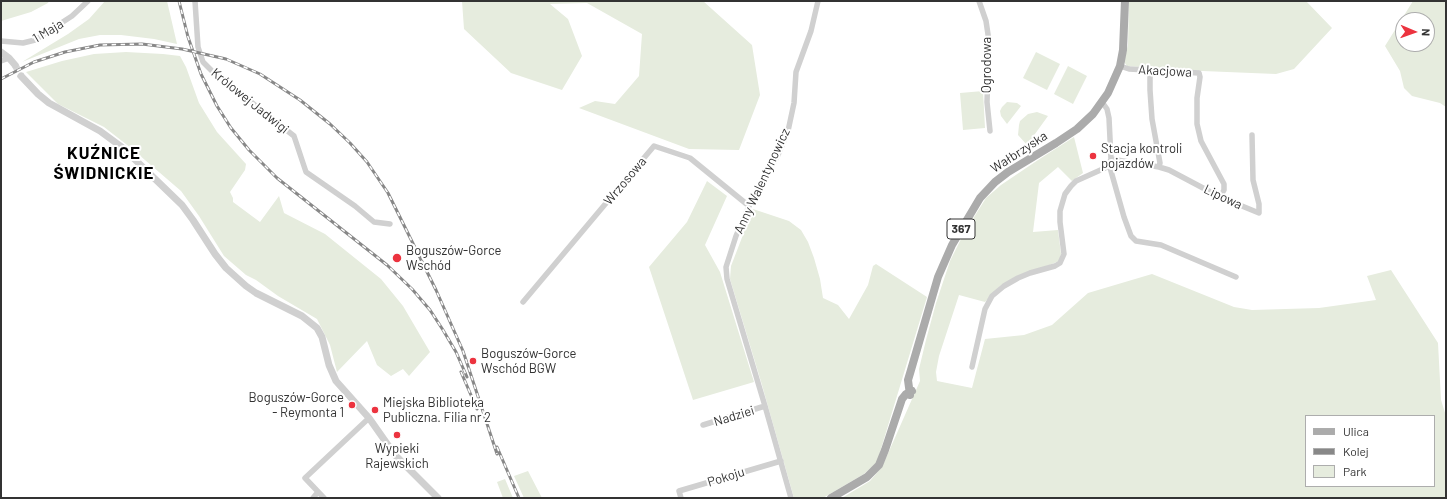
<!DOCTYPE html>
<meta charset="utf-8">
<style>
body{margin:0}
#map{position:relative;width:1447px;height:499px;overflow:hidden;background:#fff;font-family:Barlow,sans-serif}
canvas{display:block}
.frame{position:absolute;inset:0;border:2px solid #333;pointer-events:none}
.legend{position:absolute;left:1305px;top:415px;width:130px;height:72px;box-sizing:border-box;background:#fff;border:1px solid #adadad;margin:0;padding:5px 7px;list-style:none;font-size:12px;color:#333}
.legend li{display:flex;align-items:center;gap:8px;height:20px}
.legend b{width:20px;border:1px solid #adadad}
.north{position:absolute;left:1395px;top:12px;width:40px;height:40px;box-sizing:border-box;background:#fff;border:1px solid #adadad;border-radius:50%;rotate:92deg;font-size:11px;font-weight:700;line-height:16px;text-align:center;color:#333}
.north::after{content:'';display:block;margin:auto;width:14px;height:18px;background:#ec333f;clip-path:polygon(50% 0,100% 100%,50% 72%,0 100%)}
</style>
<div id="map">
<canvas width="1447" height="499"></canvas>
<div class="frame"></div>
<ul class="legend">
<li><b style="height:5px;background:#ababab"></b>Ulica</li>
<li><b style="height:5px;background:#888"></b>Kolej</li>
<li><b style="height:11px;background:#e6ecde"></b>Park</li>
</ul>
<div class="north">N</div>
</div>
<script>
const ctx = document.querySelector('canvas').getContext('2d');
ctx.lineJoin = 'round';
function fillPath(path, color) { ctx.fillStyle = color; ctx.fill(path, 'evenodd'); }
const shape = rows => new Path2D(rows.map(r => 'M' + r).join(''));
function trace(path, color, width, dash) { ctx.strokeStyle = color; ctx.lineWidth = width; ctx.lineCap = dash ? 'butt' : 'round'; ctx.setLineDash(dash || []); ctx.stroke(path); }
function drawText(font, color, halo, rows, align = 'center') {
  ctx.font = font + ' Barlow,sans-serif'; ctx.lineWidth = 4; ctx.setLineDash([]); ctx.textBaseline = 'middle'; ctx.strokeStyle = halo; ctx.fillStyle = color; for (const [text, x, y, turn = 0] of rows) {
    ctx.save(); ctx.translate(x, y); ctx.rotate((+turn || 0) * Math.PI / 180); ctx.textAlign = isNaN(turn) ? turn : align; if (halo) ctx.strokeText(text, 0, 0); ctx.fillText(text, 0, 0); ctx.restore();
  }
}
const green = shape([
 [1,1,49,1,48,3,31,12,1,21],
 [105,1,167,1,177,44,154,39,121,35,100,35,79,39,22,62,68,34,89,19],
 [462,1,703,1,752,45,760,95,739,150,689,149,579,108,595,101,615,104,639,76,642,34,587,3,550,4,568,19,582,56,562,90,511,73,464,29],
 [1129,1,1306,1,1332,28,1294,69,1276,74,1178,70,1127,66,1124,62,1128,45],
 [1413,1,1446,1,1446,107,1440,103,1412,96,1404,88,1400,71,1385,46],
 [1403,20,1427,20,1427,44,1403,44],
 [126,52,163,54,180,56,186,67,199,103,217,132,246,164,245,170,230,192,233,198,233,202,260,222,279,196,284,213,325,234,381,279,403,306,430,352,409,376,403,369,391,376,377,365,367,341,337,372,330,345,317,319,278,296,256,280,246,275,224,256,199,216,181,191,131,148,104,127,58,104,26,72,62,61,94,54],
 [1036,52,1060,64,1047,90,1023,78],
 [1068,66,1087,76,1073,104,1054,94],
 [983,91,985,128,963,130,960,93],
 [1007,102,1017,103,1021,106,1007,124,1001,116,1000,111,1002,107],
 [1037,112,1048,116,1027,145,1018,135,1019,125,1020,121,1028,114],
 [1074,137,1083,173,1072,181,1058,167,1039,183,1033,232,1058,230,1061,254,1059,261,1000,286,985,302,959,295,939,356,936,372,937,381,972,388,985,339,1024,335,1052,325,1088,293,1152,274,1234,307,1252,310,1319,308,1376,300,1367,276,1391,270,1438,343,1441,400,1446,416,1446,498,842,498,870,481,882,467,920,381,919,369,926,340,936,303,950,261,964,233,986,198,1001,185,1038,160],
 [1306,416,1434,416,1434,486,1306,486],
 [707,181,727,196,705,245,720,272,754,382,693,400,649,267,687,222],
 [753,209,789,221,801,230,808,242,814,258,820,279,823,298,838,305,849,319,868,285,873,266,876,264,927,297,877,462,864,474,823,498,794,498,762,385,730,279,731,266],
 [528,471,542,498,524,498,514,476],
 [505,479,513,498,503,498,497,482]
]);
const tertiaryTunnel = shape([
 [15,65,21,76]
]);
const minor = shape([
 [195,1,198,47,203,62,213,72,294,136,306,172,355,206,374,222,390,224],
 [979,1,986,21,989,41,987,102,990,131],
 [1,41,23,43,35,40,72,16,88,1],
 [1,61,9,58],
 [1120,66,1129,69,1199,73,1200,77,1197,98,1197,124,1201,141,1224,184,1224,190,1220,197],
 [1150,71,1150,90,1152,119,1160,163,1159,167],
 [1102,102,1107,109,1109,118,1111,159,1109,164,1124,217,1131,236,1136,241,1161,245,1236,277],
 [1111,159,1159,167,1169,170,1220,197,1259,213,1259,204,1253,180,1252,135],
 [523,302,654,146,690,158,749,206],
 [972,367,985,309,992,296,1004,286,1018,278,1030,273,1055,266,1060,263,1064,254,1060,222,1060,211,1065,194,1071,186,1076,181,1105,168,1109,164],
 [703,425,765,406],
 [313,498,318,492],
 [324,498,305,478,369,418],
 [681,498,679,491,781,461],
 [791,498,765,406,727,279,726,267,736,236,749,206,778,155,788,131,794,103,796,72,811,31,818,1]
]);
const tertiary = shape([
 [1,52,9,58,15,65],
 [21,76,38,94,49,103,100,131,123,148,182,205,193,220,215,254,226,268,246,286,256,293,302,316,317,328,322,337,329,365,336,381,369,418,395,455,438,498]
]);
const primary = shape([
 [910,395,908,380,911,370,938,277,952,245,980,198,995,182,1008,172,1056,143,1077,129,1093,114,1108,93,1120,66,1123,50,1125,1],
 [831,498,867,477,879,465,885,450,902,399,906,394,912,391]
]);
const rail = shape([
 [179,1,188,37,201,74,217,106,231,128,249,150,277,178,387,265,412,289,430,310,443,330,456,352,467,377],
 [1,79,34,62,65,52,100,45,142,44,182,49,226,59,260,74,300,100,330,124,350,143,367,162,388,193,436,290,463,351,497,454],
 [461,372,477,409],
 [497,447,519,498]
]);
const markers = [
 [1093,156,4,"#ec333f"],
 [397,258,5,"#ec333f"],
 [473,361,4,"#ec333f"],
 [352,405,4,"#ec333f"],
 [375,410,4,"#ec333f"],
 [397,435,4,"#ec333f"]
];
const shields = [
 [961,229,28]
];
const shieldNames = [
 ["367",961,229]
];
const streetNames = [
 ["1 Maja",48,31,-31],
 ["Ogrodowa",987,65,-90],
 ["Akacjowa",1165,71,3],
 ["Królowej Jadwigi",250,101,39],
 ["Wałbrzyska",1019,152,-33],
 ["Wrzosowa",625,181,-50],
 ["Anny Walentynowicz",762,181,-65],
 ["Lipowa",1223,197,25],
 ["Nadziei",734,416,-17],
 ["Pokoju",726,477,-17]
];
const poiNames = [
 ["Stacja kontroli",1101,149],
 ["pojazdów",1101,164],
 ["Boguszów-Gorce",406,251],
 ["Wschód",406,266],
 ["Boguszów-Gorce",481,354],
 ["Wschód BGW",481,369],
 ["Boguszów-Gorce",344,398,"right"],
 ["- Reymonta 1",344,413,"right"],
 ["Miejska Biblioteka",383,403],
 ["Publiczna. Filia nr 2",383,418],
 ["Wypieki",397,449,"center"],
 ["Rajewskich",397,464,"center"]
];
const districtNames = [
 ["KUŹNICE",104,153],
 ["ŚWIDNICKIE",104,173]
];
fillPath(green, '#e6ecde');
trace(tertiaryTunnel, '#d6d6d6', 7, [7, 3.5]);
trace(minor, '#d0d0d0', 5.5);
trace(tertiary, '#d0d0d0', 7);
trace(primary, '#ababab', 8);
trace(rail, '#888', 3);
trace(rail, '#fff', 1.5, [4.5]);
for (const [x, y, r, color] of markers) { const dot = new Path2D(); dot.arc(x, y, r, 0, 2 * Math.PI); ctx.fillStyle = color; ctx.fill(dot); trace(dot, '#fff', 1.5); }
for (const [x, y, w] of shields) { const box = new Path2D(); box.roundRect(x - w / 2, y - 10, w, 20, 3); ctx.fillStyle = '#fff'; ctx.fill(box); trace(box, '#333', 1); }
drawText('bold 12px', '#333', null, shieldNames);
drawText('13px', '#333', '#fff', streetNames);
drawText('13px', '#333', '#fff', poiNames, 'left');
ctx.letterSpacing = '1px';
drawText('bold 17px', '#000', '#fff', districtNames);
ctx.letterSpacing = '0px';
</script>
